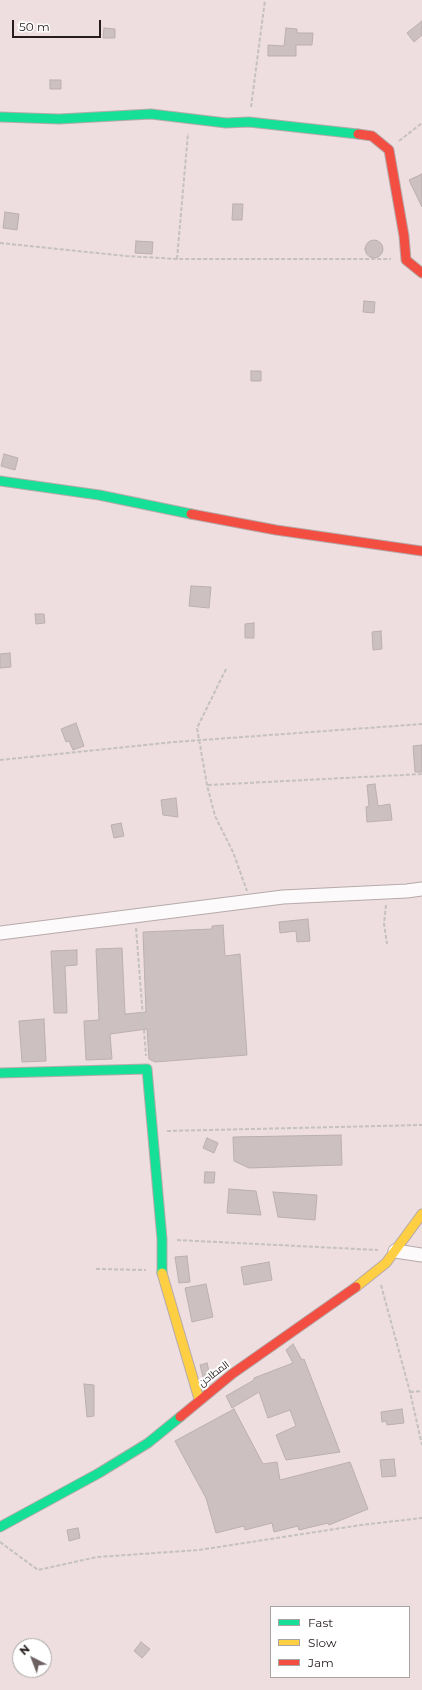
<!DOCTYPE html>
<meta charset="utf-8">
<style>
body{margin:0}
#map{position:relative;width:422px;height:1690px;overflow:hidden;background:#eededf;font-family:Montserrat,sans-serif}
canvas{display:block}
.legend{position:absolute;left:270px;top:1606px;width:140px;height:72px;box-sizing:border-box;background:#fff;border:1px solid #a8a4a4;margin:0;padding:5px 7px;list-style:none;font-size:12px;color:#261c1c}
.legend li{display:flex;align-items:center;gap:8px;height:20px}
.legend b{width:20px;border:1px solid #a8a4a4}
.north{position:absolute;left:12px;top:1638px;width:40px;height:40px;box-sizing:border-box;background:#fff;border:1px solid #a8a4a4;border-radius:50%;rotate:318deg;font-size:11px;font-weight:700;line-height:16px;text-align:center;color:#261c1c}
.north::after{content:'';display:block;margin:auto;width:14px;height:18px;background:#6c6060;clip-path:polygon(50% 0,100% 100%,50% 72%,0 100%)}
.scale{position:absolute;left:12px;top:20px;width:89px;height:18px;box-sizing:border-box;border:2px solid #261c1c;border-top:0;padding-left:5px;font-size:12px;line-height:14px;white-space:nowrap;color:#261c1c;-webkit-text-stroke:3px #fff;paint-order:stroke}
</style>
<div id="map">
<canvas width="422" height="1690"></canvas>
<ul class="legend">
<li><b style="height:5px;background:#16e098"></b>Fast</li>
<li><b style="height:5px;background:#ffcf43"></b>Slow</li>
<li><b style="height:5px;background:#f24e42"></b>Jam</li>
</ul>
<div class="north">N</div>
<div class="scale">50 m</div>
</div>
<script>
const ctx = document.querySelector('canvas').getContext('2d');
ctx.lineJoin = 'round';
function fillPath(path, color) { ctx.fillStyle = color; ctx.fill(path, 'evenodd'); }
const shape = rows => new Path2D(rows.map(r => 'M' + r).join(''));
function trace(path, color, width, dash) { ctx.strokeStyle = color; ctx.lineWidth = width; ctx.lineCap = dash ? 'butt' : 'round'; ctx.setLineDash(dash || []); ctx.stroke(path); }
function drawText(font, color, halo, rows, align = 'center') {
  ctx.font = font + ' Montserrat,Cairo,sans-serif'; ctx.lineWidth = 4; ctx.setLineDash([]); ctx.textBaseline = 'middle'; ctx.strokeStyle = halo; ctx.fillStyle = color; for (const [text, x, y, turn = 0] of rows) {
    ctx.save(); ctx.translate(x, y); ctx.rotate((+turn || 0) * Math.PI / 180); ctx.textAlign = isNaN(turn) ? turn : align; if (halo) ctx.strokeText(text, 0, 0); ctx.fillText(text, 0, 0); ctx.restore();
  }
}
const building = shape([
 [422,21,422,35,414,42,407,33,422,21],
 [104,28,115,29,115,38,103,38,104,28],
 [286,28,297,29,297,33,313,33,312,45,296,45,296,56,268,56,268,45,284,46,286,28],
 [50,80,61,80,61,89,50,89,50,80],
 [422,174,422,207,409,180,422,174],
 [233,204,243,204,242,220,232,220,233,204],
 [5,212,19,214,17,230,3,228,5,212],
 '365 249a9 9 0 1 1 18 0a9 9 0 1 1-18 0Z',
 [136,241,153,242,152,254,135,253,136,241],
 [364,301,375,302,374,313,363,312,364,301],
 [251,371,261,371,261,381,251,381,251,371],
 [4,454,18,458,15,470,1,466,4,454],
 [191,586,211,587,209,608,189,606,191,586],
 [35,614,44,614,45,623,36,624,35,614],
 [254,623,254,638,245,638,245,624,254,623],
 [381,631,382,649,373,650,372,632,381,631],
 [10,653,11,667,0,668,0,654,10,653],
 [76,723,84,746,73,750,69,741,66,742,61,729,76,723],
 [422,745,422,772,415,772,413,746,422,745],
 [375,784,378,806,390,804,392,820,367,822,366,807,369,806,367,785,375,784],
 [176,798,178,817,163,815,161,800,176,798],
 [121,823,124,836,114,838,111,825,121,823],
 [308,919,310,941,297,942,296,931,280,933,279,922,308,919],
 [223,925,225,956,240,954,247,1055,155,1062,149,1059,147,1029,110,1034,112,1059,86,1060,84,1021,99,1020,96,949,122,948,125,1014,146,1012,143,932,212,929,212,926,223,925],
 [77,950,77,965,65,966,67,1013,54,1013,51,951,77,950],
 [44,1019,46,1061,22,1062,19,1021,44,1019],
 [341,1135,342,1165,249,1168,234,1161,233,1137,341,1135],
 [207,1138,218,1143,214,1153,203,1148,207,1138],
 [205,1172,215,1172,214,1183,204,1183,205,1172],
 [229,1189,256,1191,261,1215,227,1213,229,1189],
 [273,1192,317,1195,315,1220,278,1217,273,1192],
 [187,1256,190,1282,179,1283,175,1257,187,1256],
 [269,1262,272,1280,244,1285,241,1267,269,1262],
 [206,1284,213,1317,192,1322,185,1288,206,1284],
 [293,1344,302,1360,304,1359,340,1452,286,1460,276,1435,296,1426,290,1410,268,1418,259,1392,232,1408,226,1396,254,1380,254,1378,293,1363,286,1350,293,1344],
 [207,1363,210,1375,203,1377,200,1365,207,1363],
 [84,1384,94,1385,94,1416,87,1417,84,1384],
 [234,1409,263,1464,277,1462,280,1480,350,1462,368,1509,329,1525,328,1523,299,1530,298,1526,274,1532,272,1523,245,1530,244,1526,216,1533,206,1498,175,1441,234,1409],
 [402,1409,404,1423,387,1425,386,1421,382,1422,381,1412,402,1409],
 [394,1459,396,1476,382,1477,380,1460,394,1459],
 [78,1528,80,1538,69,1541,67,1530,78,1528],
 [141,1642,150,1649,142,1658,134,1651,141,1642]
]);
const path = shape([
 [251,107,265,0],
 [399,141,422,123],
 [0,243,126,256,177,259,391,259],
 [177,259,188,133],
 [226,669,197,728,207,785,215,816,233,852,247,891],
 [0,760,174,742,422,724],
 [208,785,422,774],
 [386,905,384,924,387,944],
 [136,928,146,1056],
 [167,1131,422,1125],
 [177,1240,378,1250],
 [96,1269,146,1270],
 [381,1285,410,1392,422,1445],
 [410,1392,422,1391],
 [0,1542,38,1570,97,1557,199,1550,361,1525,422,1518]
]);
const street = shape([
 [0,933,283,897,407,891,422,889],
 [395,1251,422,1255]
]);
const fast = shape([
 [0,117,59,119,151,114,226,123,249,122,358,134],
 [0,481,99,495,191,514],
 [0,1073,147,1069,162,1239,162,1273],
 [0,1527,99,1473,148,1443,180,1417]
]);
const slow = shape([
 [162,1273,199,1399],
 [356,1287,386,1263,422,1214]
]);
const jam = shape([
 [358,134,372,136,389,150,404,236,406,260,422,273],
 [191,514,276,530,422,551],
 [180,1417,232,1374,356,1287]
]);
const streetNames = [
 ["المطاحن",214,1374,-37]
];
fillPath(building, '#ccc0c1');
trace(building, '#bbafaf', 1);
trace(street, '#b6aaab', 15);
trace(fast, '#b6aaab', 11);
trace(slow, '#b6aaab', 11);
trace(jam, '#b6aaab', 11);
trace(path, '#c6c1c1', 2, [4, 2]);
trace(street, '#fcfafa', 13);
trace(fast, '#16e098', 9);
trace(slow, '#ffcf43', 9);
trace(jam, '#f24e42', 9);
drawText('10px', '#261c1c', '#fff', streetNames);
</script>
